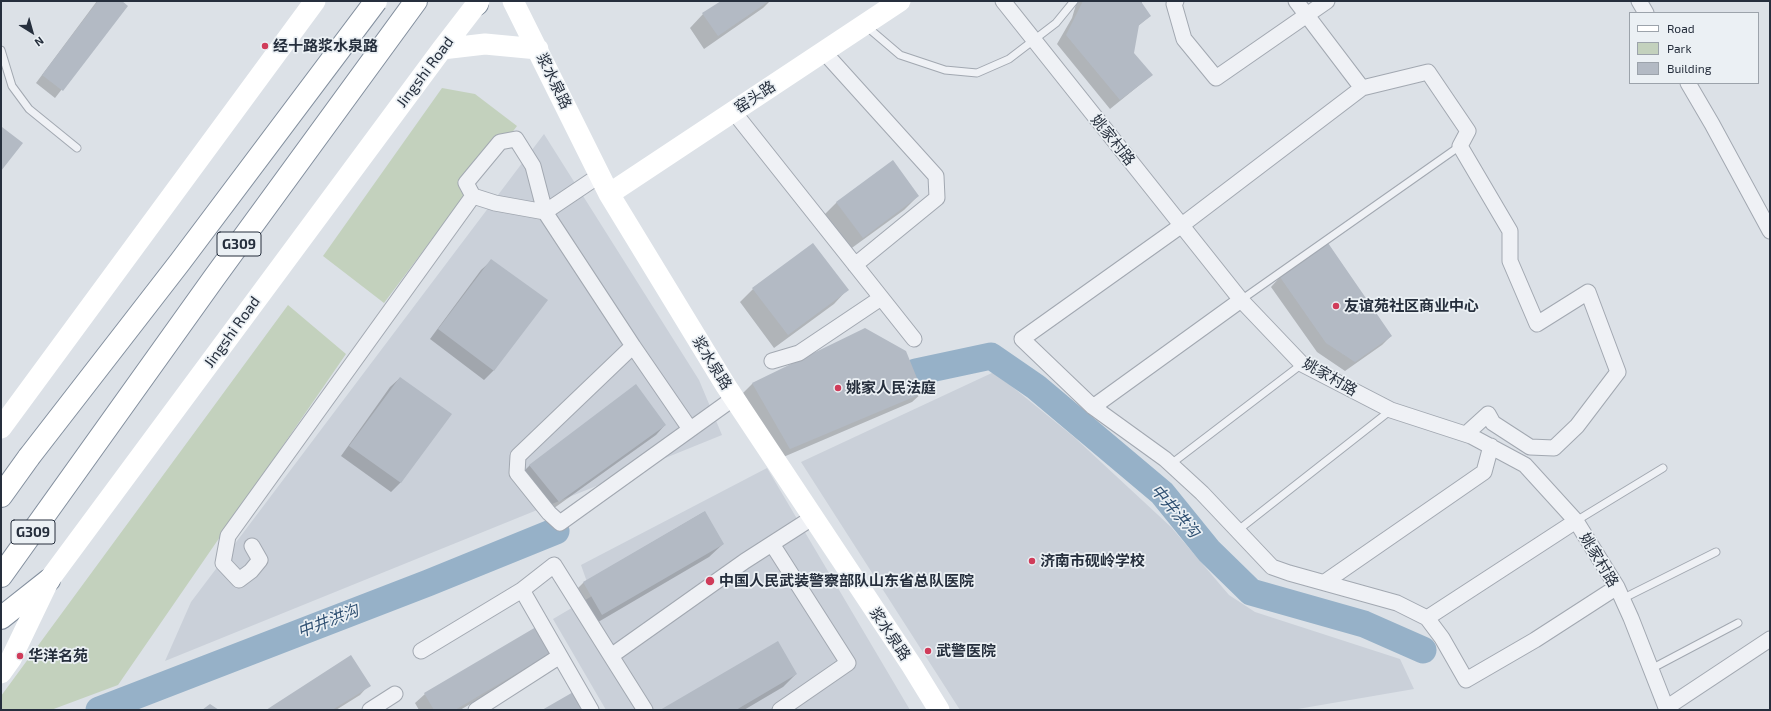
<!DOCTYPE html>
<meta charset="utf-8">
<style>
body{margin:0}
#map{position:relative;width:1771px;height:711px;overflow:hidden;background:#dce1e7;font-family:"Exo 2",sans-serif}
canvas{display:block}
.frame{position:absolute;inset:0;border:2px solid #262f3d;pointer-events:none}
.legend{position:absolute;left:1629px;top:12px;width:130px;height:72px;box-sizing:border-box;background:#ebf0f4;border:1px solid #9ca3ab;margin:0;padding:5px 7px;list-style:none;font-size:12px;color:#262f3d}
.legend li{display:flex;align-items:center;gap:8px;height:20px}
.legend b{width:20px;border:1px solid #9ca3ab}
.north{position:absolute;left:12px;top:12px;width:40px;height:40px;-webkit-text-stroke:3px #ebf0f4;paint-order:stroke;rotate:143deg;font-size:11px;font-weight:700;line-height:16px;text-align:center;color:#262f3d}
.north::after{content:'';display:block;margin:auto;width:14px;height:18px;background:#262f3d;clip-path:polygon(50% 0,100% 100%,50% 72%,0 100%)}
</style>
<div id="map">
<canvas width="1771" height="711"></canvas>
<div class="frame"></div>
<ul class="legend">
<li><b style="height:5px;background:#fff"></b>Road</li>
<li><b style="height:11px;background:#c3d1bd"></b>Park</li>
<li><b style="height:11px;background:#b3bac4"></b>Building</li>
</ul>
<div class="north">N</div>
</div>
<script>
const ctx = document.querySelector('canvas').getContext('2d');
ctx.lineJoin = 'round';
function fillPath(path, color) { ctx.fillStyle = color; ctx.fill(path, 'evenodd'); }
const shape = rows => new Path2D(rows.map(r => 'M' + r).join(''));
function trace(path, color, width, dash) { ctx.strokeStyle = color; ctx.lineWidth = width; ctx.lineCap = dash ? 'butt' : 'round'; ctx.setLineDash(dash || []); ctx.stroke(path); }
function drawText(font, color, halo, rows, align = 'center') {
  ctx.font = font + ' "Exo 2","Noto Sans SC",sans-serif'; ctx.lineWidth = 3.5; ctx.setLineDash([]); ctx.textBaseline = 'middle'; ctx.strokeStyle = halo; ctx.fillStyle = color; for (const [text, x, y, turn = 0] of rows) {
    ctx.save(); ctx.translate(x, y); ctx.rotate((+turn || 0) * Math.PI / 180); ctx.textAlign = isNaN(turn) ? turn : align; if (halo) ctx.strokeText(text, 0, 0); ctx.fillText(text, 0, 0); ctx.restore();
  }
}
const built = shape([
 [544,134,699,380,722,435,165,661,191,602],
 [994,372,1074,437,1171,527,1229,595,1255,612,1400,659,1414,689,1292,710,960,710,801,462],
 [767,468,910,710,606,710,553,619,592,596,581,565]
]);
const green = shape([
 [442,88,475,94,517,126,384,303,323,256],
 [288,305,346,354,118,685,51,710,1,710,1,696]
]);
const shadow = shape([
 [97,1,121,1,127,6,55,98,36,83],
 [722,1,770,1,763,8,704,49,690,28,703,14],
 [1077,1,1141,1,1141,4,1150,16,1137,27,1133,53,1152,75,1110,109,1057,44,1072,18],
 [918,196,904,210,849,250,823,216,837,202],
 [1328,244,1391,336,1382,345,1345,371,1317,352,1271,287,1280,277],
 [491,261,494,370,484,380,430,339,481,270],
 [753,289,847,290,834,304,774,348,740,302],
 [865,330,922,393,912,402,781,458,743,393,752,384],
 [400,378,401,482,391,492,341,456,390,387],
 [665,425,656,435,550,511,520,475,530,465],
 [704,512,723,544,709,557,588,628,570,596,583,583],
 [550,653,541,663,460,710,419,710,415,703,425,694],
 [796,674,783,687,744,710,662,710],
 [369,685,360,695,336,710,267,710]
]);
const river = shape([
 [916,372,991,356,1036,387,1162,493,1209,551,1251,592,1364,624,1423,650],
 [99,710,428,583,556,531]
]);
const building = shape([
 [98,1,122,1,128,6,63,91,42,75],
 [721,1,769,1,718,36,702,13],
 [1083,1,1142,1,1142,3,1151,16,1139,25,1134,53,1153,75,1120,100,1066,35],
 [2,127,23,143,1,171,1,128],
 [893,160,919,196,863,238,836,202],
 [813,243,849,290,788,335,752,288],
 [1328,243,1392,336,1355,362,1326,343,1280,277],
 [491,259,548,300,494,371,438,329],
 [865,328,906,351,923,393,790,449,752,383],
 [400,377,452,414,401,483,349,446],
 [636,384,666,425,559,502,529,465],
 [705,511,724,544,602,615,583,582],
 [536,627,551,653,455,710,434,710,424,693],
 [778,641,797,674,736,710,660,710],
 [351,655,371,686,332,710,266,710],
 [575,691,586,710,542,710],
 [210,704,219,710,202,710]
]);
const lane = shape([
 [866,26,900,55,945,70,977,73,1009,59,1056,23,1074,1],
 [1,50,12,86,29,109,77,148],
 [1241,300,1460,146],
 [1171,464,1302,364],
 [1576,521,1663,468],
 [1237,531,1391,410],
 [1622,599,1716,552],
 [1651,669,1738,623]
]);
const street = shape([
 [1003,1,1241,300,1302,364,1391,410,1471,436,1525,465,1576,521,1617,587,1631,618,1667,710],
 [1176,1,1174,4,1184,39,1216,78,1327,1],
 [1639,1,1646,13],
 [824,52,936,176,937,198,855,265],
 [1688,83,1712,124,1770,231],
 [1362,88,1428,72,1468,131,1460,146,1510,231,1510,261,1537,324,1588,292,1618,372,1577,426,1554,448,1530,447,1493,423,1488,414,1466,434],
 [733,111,914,339],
 [600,175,545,212,533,166,516,139,500,142,466,183,473,196,495,203,545,212,633,346,518,456,517,473,549,513,560,523,734,398],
 [1241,300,1093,407,1165,459,1202,493,1272,567,1289,573,1397,603,1427,618,1442,638,1466,680,1535,640,1617,587],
 [633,346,690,429],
 [772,361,799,353,881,298],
 [1093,407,1022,339,1182,225,1362,88,1296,1],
 [772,544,848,663,780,710],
 [252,546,260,560,251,571,239,580,223,563,228,536,473,196],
 [1325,582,1484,472,1491,446],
 [1427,618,1576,521],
 [421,651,522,590],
 [1666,708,1770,639],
 [370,710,395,694],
 [476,710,560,656],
 [591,710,522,590,554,565,611,656],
 [645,710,611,656,745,561,812,518]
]);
const secondary = shape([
 [513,1,609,194,726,386,912,666,939,710],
 [442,49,485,44,538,49],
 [609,194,900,1],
 [1,428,315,1],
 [1,673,11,659,49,580,442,49,479,1]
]);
const highway = shape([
 [477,4,477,1],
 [1,496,29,457],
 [1,576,214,278,416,1],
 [1,618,49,580]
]);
const highwayBridge = shape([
 [29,457,180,262,376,1]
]);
const markers = [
 [265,46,4,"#d03c5a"],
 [1336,306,4,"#d03c5a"],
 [838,388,4,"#d03c5a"],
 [1032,561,4,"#d03c5a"],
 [710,581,5,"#d03c5a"],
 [928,651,4,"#d03c5a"],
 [20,656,4,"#d03c5a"]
];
const shields = [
 [239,244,44],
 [33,532,44]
];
const shieldNames = [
 ["G309",239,244],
 ["G309",33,532]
];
const poiNames = [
 ["经十路浆水泉路",273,46],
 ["友谊苑社区商业中心",1344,306],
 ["姚家人民法庭",846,388],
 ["济南市砚岭学校",1040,561],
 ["中国人民武装警察部队山东省总队医院",719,581],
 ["武警医院",936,651],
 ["华洋名苑",28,656]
];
const streetNames = [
 ["Jingshi Road",425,72,-53],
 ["浆水泉路",554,81,64],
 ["窑头路",755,97,-33],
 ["姚家村路",1113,140,51],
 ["Jingshi Road",232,332,-54],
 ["浆水泉路",712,363,58],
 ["姚家村路",1330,377,30],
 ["姚家村路",1599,560,59],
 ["浆水泉路",890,634,56]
];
const waterNames = [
 ["中井洪沟",1175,511,49],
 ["中井洪沟",328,621,-21]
];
fillPath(built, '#cad0d9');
fillPath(green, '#c3d1bd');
fillPath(shadow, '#0003');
trace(river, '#96b1c8', 27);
fillPath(building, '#b3bac4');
trace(lane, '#a2a8b1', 9);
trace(street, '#a2a8b1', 17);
trace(highway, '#838f9e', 24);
trace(lane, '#eff1f5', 7);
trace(street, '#eff1f5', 15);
trace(secondary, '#fff', 21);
trace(highway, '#fff', 22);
trace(highwayBridge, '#838f9e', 24, []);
trace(highwayBridge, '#fff', 22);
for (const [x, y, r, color] of markers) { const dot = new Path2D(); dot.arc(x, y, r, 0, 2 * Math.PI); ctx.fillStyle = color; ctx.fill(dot); trace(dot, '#ebf0f4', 1.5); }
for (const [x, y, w] of shields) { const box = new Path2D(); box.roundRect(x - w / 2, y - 12, w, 24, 3); ctx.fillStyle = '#ebf0f4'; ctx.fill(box); trace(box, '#262f3d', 1); }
drawText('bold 14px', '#262f3d', null, shieldNames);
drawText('bold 15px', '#262f3d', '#ebf0f4', poiNames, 'left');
drawText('15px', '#262f3d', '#ebf0f4', streetNames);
drawText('italic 16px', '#2f5072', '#ebf0f4', waterNames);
</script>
